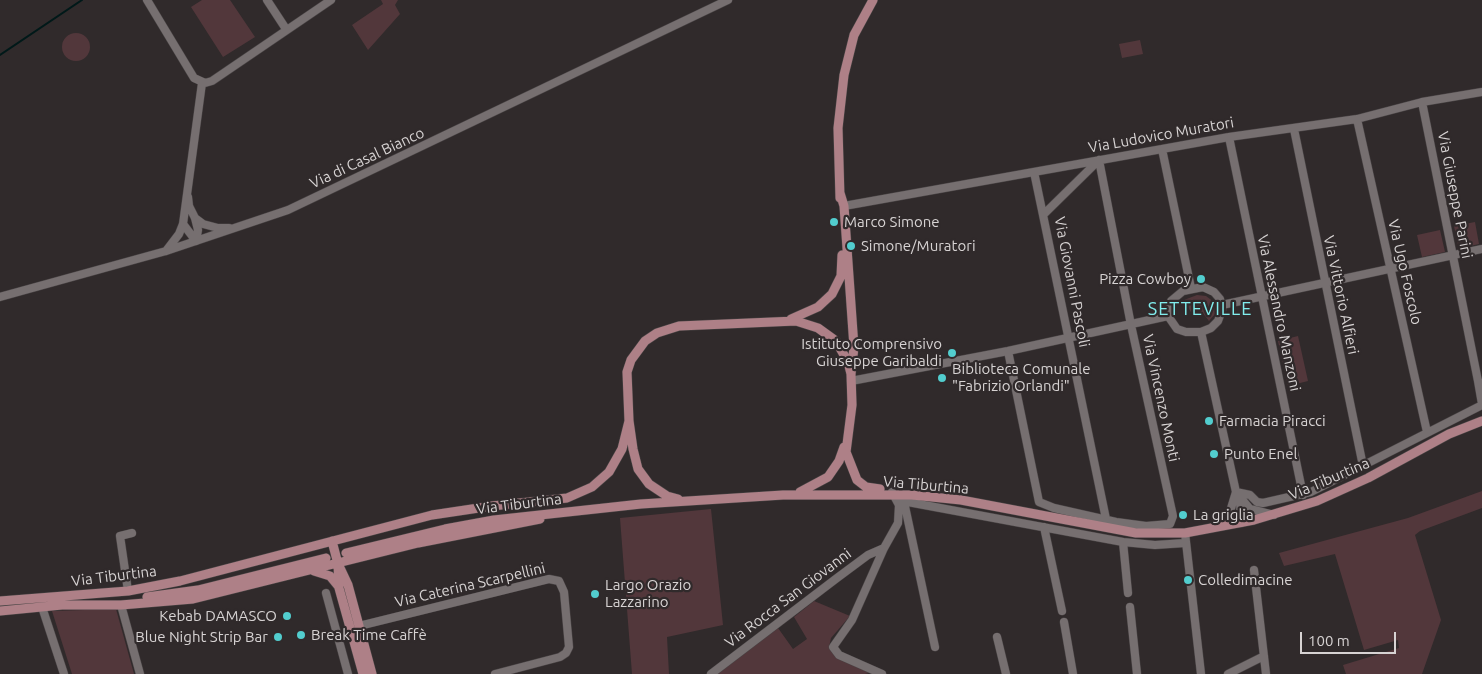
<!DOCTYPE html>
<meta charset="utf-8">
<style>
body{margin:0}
#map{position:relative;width:1482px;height:674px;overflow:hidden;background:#302a2b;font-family:Ubuntu,sans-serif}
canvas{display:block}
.scale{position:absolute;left:1300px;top:632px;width:96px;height:22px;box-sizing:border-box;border:2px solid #d7d3d3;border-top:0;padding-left:6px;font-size:15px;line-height:18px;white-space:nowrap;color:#d7d3d3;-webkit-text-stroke:4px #302a2b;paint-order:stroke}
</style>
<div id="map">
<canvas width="1482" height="674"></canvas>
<div class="scale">100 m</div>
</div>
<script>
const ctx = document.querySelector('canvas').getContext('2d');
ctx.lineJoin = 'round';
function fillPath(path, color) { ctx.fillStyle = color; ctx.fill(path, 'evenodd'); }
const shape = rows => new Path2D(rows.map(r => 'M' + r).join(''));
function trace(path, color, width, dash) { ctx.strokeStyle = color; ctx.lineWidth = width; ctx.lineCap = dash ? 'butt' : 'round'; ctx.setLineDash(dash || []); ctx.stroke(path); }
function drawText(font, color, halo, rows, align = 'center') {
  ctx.font = font + ' Ubuntu,sans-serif'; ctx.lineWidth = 4.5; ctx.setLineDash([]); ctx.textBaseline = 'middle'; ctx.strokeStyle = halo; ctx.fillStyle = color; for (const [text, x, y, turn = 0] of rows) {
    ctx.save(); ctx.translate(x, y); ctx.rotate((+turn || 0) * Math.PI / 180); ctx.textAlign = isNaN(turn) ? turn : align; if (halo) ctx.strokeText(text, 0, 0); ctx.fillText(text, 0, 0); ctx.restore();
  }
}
const green = shape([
 [202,0,230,0,255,37,223,57,191,7],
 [381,0,398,0,395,5,400,14,368,50,352,25,383,4],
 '62 47a14 14 0 1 1 28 0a14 14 0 1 1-28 0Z',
 [1140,40,1143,54,1122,58,1119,44],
 [1475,222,1479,244,1462,248,1458,245,1454,226],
 [1440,230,1445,252,1422,257,1417,235],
 [1197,295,1206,296,1214,302,1215,314,1209,321,1202,312,1192,314,1184,300],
 [1298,336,1308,381,1288,386,1278,341],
 [1482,491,1482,508,1420,531,1415,535,1441,620,1422,674,1346,674,1343,665,1399,648,1398,640,1364,650,1335,554,1284,566,1279,553,1408,518],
 [711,509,723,625,667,637,669,674,632,674,620,518],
 [814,601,850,616,831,638,829,647,873,672,865,674,717,674,778,628,793,649,807,639,794,617],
 [116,609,134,674,72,674,52,611]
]);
const stream = shape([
 [0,55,82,0]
]);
const minor = shape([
 [147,0,194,78,205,83,212,81,331,0],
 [267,0,286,29],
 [1422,102,1478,381],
 [1357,119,1427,432],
 [1294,129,1363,466],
 [1229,137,1303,495],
 [1162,149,1191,288],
 [1099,160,1043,215,1106,519],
 [1034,172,1043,215],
 [188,197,189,206,195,218,198,230,196,241],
 [844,206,1229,137,1357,119,1422,102,1482,92],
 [195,218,203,224,218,228,229,228],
 [183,224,196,241],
 [166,251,179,234,183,224,202,83],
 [1203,287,1214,292,1220,299,1222,310,1218,321,1211,328,1201,332,1186,332,1177,329,1168,316,1171,301,1183,291,1203,287],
 [0,297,166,251,288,210,728,0],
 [1222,305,1482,249],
 [1201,332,1236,492,1250,509,1274,515],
 [1008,351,1039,502,1054,508,1116,522,1146,526,1170,524,1173,516,1131,325,1099,160],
 [851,381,1008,351,1168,316],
 [1482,384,1478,381,1482,404],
 [1236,492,1250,495,1257,502,1263,503,1311,492,1482,405],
 [903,497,935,647],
 [897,500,1123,542],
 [1240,500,1241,523],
 [1044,527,1062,611],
 [1215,527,1229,515,1236,492],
 [1185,533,1201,674],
 [1254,570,1266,674],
 [128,591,120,536,132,533],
 [326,593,348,674],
 [1128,593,1123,542,1155,545,1185,543],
 [121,605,140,674],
 [42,607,64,674],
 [1130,607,1137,674],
 [1064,622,1073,674],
 [359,626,549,579,559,581,564,592,569,647,566,653,560,657,495,674],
 [997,637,1006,674],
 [711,674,837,578,868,555,884,548],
 [882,674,839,655,833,647,852,620,884,548,898,523,899,505,892,492],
 [1228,674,1264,656]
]);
const major = shape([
 [840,193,844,206,854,347,851,374,852,405,846,452,857,480,866,487,880,489],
 [840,198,838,128,844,75,854,35,873,0],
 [791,319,818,307,832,294,841,276,842,255],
 [800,492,828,477,839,461,844,447],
 [678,499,667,496,649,484,638,469,633,449,629,421,627,372,631,360,645,341,657,333,679,326,796,321,818,328,836,341,848,362,851,374],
 [332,541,338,564,339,588,363,674],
 [346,553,445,529,494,520,641,504,783,495,912,495,961,500,1136,533,1185,533,1254,520,1317,501,1368,478,1449,434,1482,421],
 [340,568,348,585,372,674],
 [314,571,330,576,339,587],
 [147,597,198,590,326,558],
 [0,601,128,591,180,581,432,515,492,506,567,498,592,487,609,472,622,449,629,421],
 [58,605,121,605,193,599,418,543,540,519],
 [0,611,62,605]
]);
const markers = [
 [834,222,5,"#52cdce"],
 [851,246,5,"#52cdce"],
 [1201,279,5,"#52cdce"],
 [952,353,5,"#52cdce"],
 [942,378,5,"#52cdce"],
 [1209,421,5,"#52cdce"],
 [1214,454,5,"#52cdce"],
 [1183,515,5,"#52cdce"],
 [1188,580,5,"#52cdce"],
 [595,594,5,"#52cdce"],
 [287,616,5,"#52cdce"],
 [301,635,5,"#52cdce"],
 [278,637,5,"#52cdce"]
];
const streetNames = [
 ["Via Ludovico Muratori",1161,135,-10],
 ["Via di Casal Bianco",367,158,-25],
 ["Via Giuseppe Parini",1455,195,79],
 ["Via Ugo Foscolo",1405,272,77],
 ["Via Giovanni Pascoli",1072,282,79],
 ["Via Vittorio Alfieri",1341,295,78],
 ["Via Alessandro Manzoni",1279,313,78],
 ["Via Vincenzo Monti",1161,398,78],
 ["Via Tiburtina",1329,479,-23],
 ["Via Tiburtina",926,485,5],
 ["Via Tiburtina",519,504,-7],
 ["Via Tiburtina",114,576,-7],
 ["Via Caterina Scarpellini",470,585,-13],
 ["Via Rocca San Giovanni",788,598,-37]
];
const poiNames = [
 ["Marco Simone",844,222],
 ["Simone/Muratori",861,246],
 ["Pizza Cowboy",1191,279,"right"],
 ["Istituto Comprensivo",942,344,"right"],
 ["Giuseppe Garibaldi",942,361,"right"],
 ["Biblioteca Comunale",952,369],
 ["\"Fabrizio Orlandi\"",952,386],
 ["Farmacia Piracci",1219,421],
 ["Punto Enel",1224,454],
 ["La griglia",1193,515],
 ["Colledimacine",1198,580],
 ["Largo Orazio",605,585],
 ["Lazzarino",605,602],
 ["Kebab DAMASCO",277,616,"right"],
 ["Break Time Caffè",311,635],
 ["Blue Night Strip Bar",268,637,"right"]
];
const quarterNames = [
 ["SETTEVILLE",1200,309]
];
fillPath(green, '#52373b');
trace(stream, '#001919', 2);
trace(minor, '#4a4546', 9);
trace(major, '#4a4546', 10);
trace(minor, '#766f70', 8);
trace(major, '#ae8087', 9);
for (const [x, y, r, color] of markers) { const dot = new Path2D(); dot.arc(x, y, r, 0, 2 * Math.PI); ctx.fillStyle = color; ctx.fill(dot); trace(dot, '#302a2b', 2); }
drawText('15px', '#d7d3d3', '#302a2b', streetNames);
drawText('15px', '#d7d3d3', '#302a2b', poiNames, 'left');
ctx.letterSpacing = '1px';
drawText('18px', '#81eded', '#302a2b', quarterNames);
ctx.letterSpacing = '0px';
</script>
